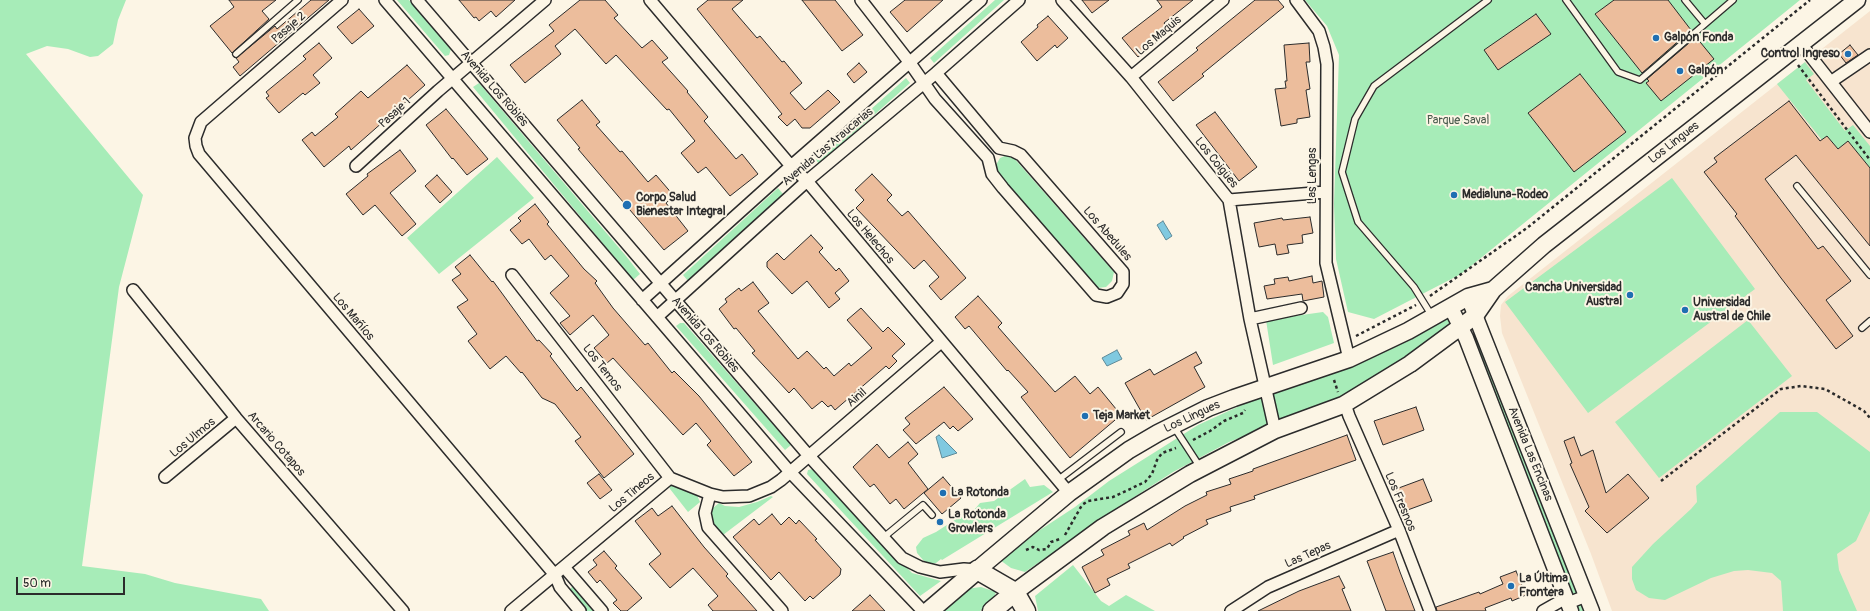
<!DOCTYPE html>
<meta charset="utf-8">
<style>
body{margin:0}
#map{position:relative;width:1870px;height:611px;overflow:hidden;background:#fcf5e5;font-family:Pangolin,sans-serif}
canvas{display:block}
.scale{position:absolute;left:16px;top:577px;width:109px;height:18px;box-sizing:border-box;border:2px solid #2b2b2b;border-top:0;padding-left:5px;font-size:12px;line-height:14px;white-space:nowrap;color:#2b2b2b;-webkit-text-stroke:3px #fcf5e5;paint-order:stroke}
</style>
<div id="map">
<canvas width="1870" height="611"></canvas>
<div class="scale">50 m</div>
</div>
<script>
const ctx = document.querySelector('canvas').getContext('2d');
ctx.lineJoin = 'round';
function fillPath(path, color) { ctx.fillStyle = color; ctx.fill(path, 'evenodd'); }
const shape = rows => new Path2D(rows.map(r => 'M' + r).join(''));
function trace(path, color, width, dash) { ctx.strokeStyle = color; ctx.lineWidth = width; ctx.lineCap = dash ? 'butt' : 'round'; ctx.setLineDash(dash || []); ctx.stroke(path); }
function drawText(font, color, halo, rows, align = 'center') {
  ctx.font = font + ' Pangolin,sans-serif'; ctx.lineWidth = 4; ctx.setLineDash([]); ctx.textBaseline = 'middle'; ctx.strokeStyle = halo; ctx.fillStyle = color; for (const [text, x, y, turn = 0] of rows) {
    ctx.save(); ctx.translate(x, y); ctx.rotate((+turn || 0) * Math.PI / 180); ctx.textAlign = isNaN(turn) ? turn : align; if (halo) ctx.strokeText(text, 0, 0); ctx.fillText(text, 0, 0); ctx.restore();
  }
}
const built = shape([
 [1870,11,1870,611,1612,611,1591,554,1502,333,1500,316,1501,305,1508,296]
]);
const green = shape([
 [0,0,126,0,118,20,113,44,98,56,90,57,68,49,47,46,26,54,143,195,119,287,82,566,145,574,175,583,261,599,269,611,0,611],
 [397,0,409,0,451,49,449,55,445,56],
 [995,0,1004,0,934,63,930,58],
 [1305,0,1800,0,1461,274,1374,319,1348,312,1336,259,1334,204,1339,55,1327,26],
 [1805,62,1814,74,1806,80,1845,131,1853,125,1870,146,1870,168,1848,141,1838,149,1827,136,1822,140,1777,84],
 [906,78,910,83,819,164,815,159],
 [479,83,626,256,640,274,633,280,473,87],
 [1007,155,1013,157,1114,272,1112,281,1106,287,1097,288,995,171,996,165,1000,158],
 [497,157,534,198,439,274,407,238],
 [1672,178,1755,289,1588,413,1505,302],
 [778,188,783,194,688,281,683,275],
 [1323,312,1328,317,1334,343,1273,365,1266,320],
 [1449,315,1452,322,1444,329,1416,352,1361,388,1322,406,1229,442,1173,472,1122,505,1025,572,1011,568,1000,560,1008,551,1075,507,1109,481,1198,425,1246,403,1356,364],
 [1748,320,1792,376,1659,478,1615,422],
 [680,323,684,323,791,445,785,450,676,326],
 [1477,337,1585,611,1571,611,1464,343],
 [1780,412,1817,412,1870,452,1870,511,1856,541,1837,554,1839,570,1857,611,1783,611,1781,581,1772,573,1748,570,1734,571,1711,578,1665,600,1649,598,1636,590,1632,579,1632,567,1653,544,1691,509,1697,502,1696,486],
 [813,469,912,573,941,581,920,596,807,474,808,470],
 [1025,479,1030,487,1044,485,1053,492,942,560,941,559,936,563,929,564,923,560,917,553,916,547,923,538,936,532,970,510,974,510,980,503,994,501],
 [676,484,696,493,700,502,688,512,670,489,669,486],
 [771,496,773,497,723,535,713,525,710,518,713,508,719,503,725,506,739,507,757,502],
 [1073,565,1101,601,1109,606,1126,595,1155,611,1038,611,1035,596],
 [573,586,594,611,587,611,570,589],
 [981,587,996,592,992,602,980,611,939,611,965,589]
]);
const water = shape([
 [1163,221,1172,236,1166,240,1157,225,1163,221],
 [1117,350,1122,359,1107,366,1102,358,1117,350],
 [939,435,957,453,942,458,936,437,939,435]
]);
const building = shape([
 [229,0,276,0,262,11,269,19,232,53,210,26,234,7,229,0],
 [311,0,329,0,240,76,233,67,239,62,236,58,275,26,277,29,311,0],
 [459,0,515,0,496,17,491,11,479,21,476,17,474,18,459,0],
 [580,0,605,0,618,15,614,18,642,48,652,40,668,58,662,62,688,91,687,92,708,117,704,121,736,159,742,154,758,174,730,196,706,167,698,173,681,153,695,141,669,109,667,110,616,55,606,64,575,29,555,46,561,54,525,83,510,65,554,31,549,25,580,0],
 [708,0,743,0,732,9,757,38,760,36,782,62,784,61,802,83,790,93,805,110,828,90,840,102,810,128,802,128,795,119,787,126,778,117,782,114,697,9,708,0],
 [802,0,835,0,863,35,842,51,802,0],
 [905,0,943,0,907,32,890,12,905,0],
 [1082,0,1109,0,1092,13,1082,0],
 [1157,0,1193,0,1164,23,1170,31,1138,57,1122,38,1162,7,1157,0],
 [1255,0,1278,0,1284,7,1202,74,1204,76,1173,101,1158,82,1198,50,1196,48,1255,0],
 [1614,0,1668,0,1691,30,1642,73,1595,14,1614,0],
 [359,9,374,26,352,44,337,27,359,9],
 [1536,14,1551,34,1498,70,1484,50,1536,14],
 [1048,16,1068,38,1057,48,1055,45,1037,61,1021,42,1038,27,1037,25,1048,16],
 [1696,37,1714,59,1661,101,1646,83,1649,81,1647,79,1696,37],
 [319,43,332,58,313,75,320,83,305,95,303,93,279,113,266,98,269,96,266,92,306,59,303,56,319,43],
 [1309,43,1310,62,1306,62,1310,89,1306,90,1310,117,1297,119,1297,123,1281,126,1275,89,1286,88,1285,81,1287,81,1284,45,1309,43],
 [1850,45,1858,55,1846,63,1839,54,1850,45],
 [859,63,867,72,854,83,847,74,859,63],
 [407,65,425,85,351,150,349,146,324,167,302,140,312,132,315,136,338,117,335,114,361,91,368,98,407,65],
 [1580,74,1626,132,1574,172,1528,113,1580,74],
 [582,100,600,122,596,125,620,152,622,151,648,182,656,175,674,196,666,203,688,231,664,250,578,149,580,148,557,120,582,100],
 [1789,101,1820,141,1827,136,1838,149,1848,141,1870,168,1870,246,1796,155,1765,179,1818,249,1823,246,1851,281,1826,300,1853,336,1836,349,1781,278,1735,216,1737,214,1704,172,1717,162,1714,158,1789,101],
 [446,109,488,159,467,175,453,158,452,159,426,125,446,109],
 [1215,112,1257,167,1239,181,1196,125,1215,112],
 [400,150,416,171,390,193,416,224,402,236,375,205,363,215,346,194,368,176,367,174,400,150],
 [872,174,892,195,887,200,902,216,908,211,966,278,941,300,929,286,939,277,924,260,914,269,856,208,864,200,855,190,872,174],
 [437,175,452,192,440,203,425,186,437,175],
 [535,204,549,222,547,224,584,269,597,281,595,283,613,308,645,345,648,343,672,373,674,371,699,396,752,462,734,476,707,445,711,441,696,423,683,435,613,358,607,363,594,348,609,335,593,315,570,335,560,323,570,316,550,293,569,276,551,255,545,260,529,239,522,244,510,230,521,221,518,218,535,204],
 [1310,217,1313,233,1302,235,1303,243,1287,245,1289,253,1277,255,1275,244,1259,247,1254,223,1282,218,1283,220,1310,217],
 [811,235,823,248,819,252,836,271,839,268,849,281,835,293,840,299,829,308,807,281,792,294,767,267,767,262,777,253,784,260,811,235],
 [470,255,492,282,493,281,537,341,539,340,552,354,550,356,577,391,581,387,634,454,604,478,575,441,581,437,555,404,542,398,522,372,521,373,506,356,490,369,468,341,477,334,457,307,468,300,452,280,461,274,455,267,470,255],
 [1312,276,1313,283,1322,281,1324,297,1303,301,1302,294,1267,299,1264,286,1275,284,1274,279,1288,277,1289,281,1312,276],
 [753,282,769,303,758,311,798,359,807,351,824,369,826,367,834,376,849,363,851,366,872,348,847,320,861,308,883,332,888,327,905,344,892,356,897,361,889,369,886,366,835,410,831,405,828,407,822,401,812,409,794,388,789,393,752,353,755,351,736,328,734,329,719,309,727,302,725,299,739,288,741,291,753,282],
 [978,296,1002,323,998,327,1055,392,1075,376,1090,394,1098,387,1121,415,1070,458,1021,397,1028,392,1008,370,1007,371,969,326,965,329,955,317,978,296],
 [1196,352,1202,363,1194,367,1205,387,1146,420,1125,383,1150,369,1154,375,1196,352],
 [944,387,973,419,958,431,953,426,950,429,944,422,916,444,903,430,910,424,905,418,944,387],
 [1416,407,1424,430,1383,445,1374,421,1416,407],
 [1347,435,1356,460,1254,496,1255,499,1230,507,1231,511,1206,520,1208,524,1183,537,1184,538,1172,546,1170,543,1128,564,1130,568,1107,579,1110,585,1095,593,1082,567,1104,555,1101,550,1130,535,1128,531,1144,523,1147,530,1185,506,1207,495,1206,492,1231,484,1229,479,1253,471,1253,469,1347,435],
 [1574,437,1581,456,1593,450,1606,493,1628,474,1649,498,1607,533,1585,511,1589,507,1570,464,1572,463,1564,441,1574,437],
 [908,442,918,454,908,463,928,489,904,509,896,499,890,504,874,484,870,487,853,467,877,444,889,458,908,442],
 [599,474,612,490,600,499,587,483,599,474],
 [943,477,961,498,942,514,924,493,943,477],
 [1423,479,1432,501,1405,511,1396,489,1423,479],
 [672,506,704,547,728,574,726,576,757,611,713,611,708,605,718,596,693,568,670,588,649,564,661,554,635,521,652,508,658,516,672,506],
 [772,514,781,525,789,517,796,524,799,520,817,539,815,540,841,569,840,575,813,599,810,596,805,601,779,572,771,580,733,537,754,519,759,525,772,514],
 [604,551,617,566,615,568,642,598,627,611,621,611,613,603,617,600,600,580,597,583,588,572,597,565,593,560,604,551],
 [1393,552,1400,572,1415,611,1386,611,1367,561,1393,552],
 [1516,571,1526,595,1512,601,1511,598,1485,608,1486,611,1437,611,1436,607,1479,592,1480,594,1503,584,1500,577,1516,571],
 [1339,576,1345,588,1342,589,1351,611,1258,611,1299,591,1339,576],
 [870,595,885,611,852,611,870,595]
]);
const path = shape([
 [1798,65,1870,160],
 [1430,296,1527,228,1810,0],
 [1356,336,1416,305],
 [1334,380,1338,392],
 [1193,440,1210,431,1224,421,1243,413,1245,410],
 [1661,481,1781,389,1801,386,1825,389,1864,411,1870,418],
 [1065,535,1082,505,1088,501,1113,497,1145,482,1152,474,1157,460,1162,453,1176,448],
 [1026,550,1033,547,1039,550,1047,549,1051,542,1060,539]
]);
const service = shape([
 [1566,0,1618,72,1640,80,1705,24],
 [1685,0,1705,24,1733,0],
 [236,54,298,0],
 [1797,186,1870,275],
 [1432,316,1414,287,1358,222,1342,172,1355,119,1374,86,1488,0],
 [1862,328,1870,321],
 [1174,427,1200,467],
 [1058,480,1121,432],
 [884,537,923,505,932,515]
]);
const minor = shape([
 [342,0,201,122,195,138,196,146,199,154,555,575,560,587,580,611],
 [385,0,790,472,923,611],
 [417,0,809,456,902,558,920,567,940,572,964,569,977,570],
 [650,0,791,166,807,181,1069,493],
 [861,0,910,63,935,99,988,158,992,174,1003,188,1096,295,1107,297,1117,293,1123,284,1123,272,1021,155,1013,151,999,148,936,73],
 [1062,0,1131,77,1229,200,1250,319,1275,430],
 [1296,0,1319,31,1324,47,1327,64,1326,263,1349,359],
 [1801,44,1870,132],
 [1131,77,1223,0],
 [1832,81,1870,55],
 [356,166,438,91,545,0],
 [1229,200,1326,192],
 [512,275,670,478],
 [133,290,236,418,403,611],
 [642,300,791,166,981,0],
 [657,317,807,181,936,73,1019,0],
 [1250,319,1301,308],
 [1345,404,1349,416,1399,530,1430,611],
 [165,477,236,418],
 [710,494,705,513,708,527,782,611],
 [564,567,602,611],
 [1568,603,1586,596],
 [511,611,670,478,710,494,723,497,749,496,771,487,781,480,941,342],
 [1231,611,1268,587,1399,530],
 [1543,611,1566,598]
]);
const tertiary = shape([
 [1468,297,1592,611],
 [1451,308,1466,338,1571,611]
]);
const secondary = shape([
 [977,570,1069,493,1129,450,1158,433,1208,408,1234,398,1349,359,1408,331,1468,297,1493,290],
 [1015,592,1103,527,1190,474,1275,430,1343,405,1410,364,1475,316,1493,290,1544,245,1857,0]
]);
const primary = shape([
 [929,611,977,570,1015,592,1026,611],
 [992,611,1015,592]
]);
const markers = [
 [1656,38,4,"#1f6fb2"],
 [1848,54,4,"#1f6fb2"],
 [1680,71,4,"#1f6fb2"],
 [1454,195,4,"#1f6fb2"],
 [627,205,5,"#1f6fb2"],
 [1630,295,4,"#1f6fb2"],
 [1685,310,4,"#1f6fb2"],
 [1085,416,4,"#1f6fb2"],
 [943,493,4,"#1f6fb2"],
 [940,522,4,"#1f6fb2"],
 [1511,586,4,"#1f6fb2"]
];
const streetNames = [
 ["Pasaje 2",289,28,-41],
 ["Los Maquis",1159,36,-40],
 ["Avenida Los Robles",494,89,49],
 ["Pasaje 1",395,113,-43],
 ["Los Lingues",1674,143,-38],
 ["Avenida Las Araucarias",828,147,-40],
 ["Los Coigües",1216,163,51],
 ["Las Lengas",1313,176,-90],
 ["Los Abedules",1107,234,49],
 ["Los Helechos",870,237,50],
 ["Los Mañíos",353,317,50],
 ["Avenida Los Robles",705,335,49],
 ["Los Temos",602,368,52],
 ["Ainil",857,398,-41],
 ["Los Lingues",1192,417,-25],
 ["Los Ulmos",193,438,-40],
 ["Arcario Cotapos",276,444,49],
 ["Avenida Las Encinas",1530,454,68],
 ["Los Tineos",632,493,-40],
 ["Los Fresnos",1400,502,67],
 ["Las Tepas",1308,555,-24]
];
const poiNames = [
 ["Galpón Fonda",1664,38],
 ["Control Ingreso",1840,54,"right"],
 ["Galpón",1688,71],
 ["Medialuna-Rodeo",1462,195],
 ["Corpo Salud",636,198],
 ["Bienestar Integral",636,212],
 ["Cancha Universidad",1622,288,"right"],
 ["Austral",1622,302,"right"],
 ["Universidad",1693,303],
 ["Austral de Chile",1693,317],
 ["Teja Market",1093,416],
 ["La Rotonda",951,493],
 ["La Rotonda",948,515],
 ["Growlers",948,529],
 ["La Última",1519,579],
 ["Frontera",1519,593]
];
const parkNames = [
 ["Parque Saval",1458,121]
];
fillPath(built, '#f7e4cf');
fillPath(green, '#a7ecb8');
fillPath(water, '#80c9e0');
trace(water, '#5e8a98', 1);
fillPath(building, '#ecbd9c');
trace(building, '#2b2b2b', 1);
trace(service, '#2b2b2b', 8);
trace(minor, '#2b2b2b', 14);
trace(tertiary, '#2b2b2b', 17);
trace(secondary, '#2b2b2b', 19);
trace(primary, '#2b2b2b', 21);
trace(path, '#2b2b2b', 2.5, [3, 3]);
trace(service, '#fcf5e5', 5.5);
trace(minor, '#fcf5e5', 11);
trace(tertiary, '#fcf5e5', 14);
trace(secondary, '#fcf5e5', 16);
trace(primary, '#fcf5e5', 18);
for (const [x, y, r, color] of markers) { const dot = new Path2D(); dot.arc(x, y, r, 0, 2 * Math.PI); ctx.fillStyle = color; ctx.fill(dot); trace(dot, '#fcf5e5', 1.5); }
drawText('12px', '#2b2b2b', '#fcf5e5', streetNames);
drawText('bold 12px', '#2b2b2b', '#fcf5e5', poiNames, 'left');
drawText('12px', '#4a5b4e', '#fcf5e5', parkNames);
</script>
